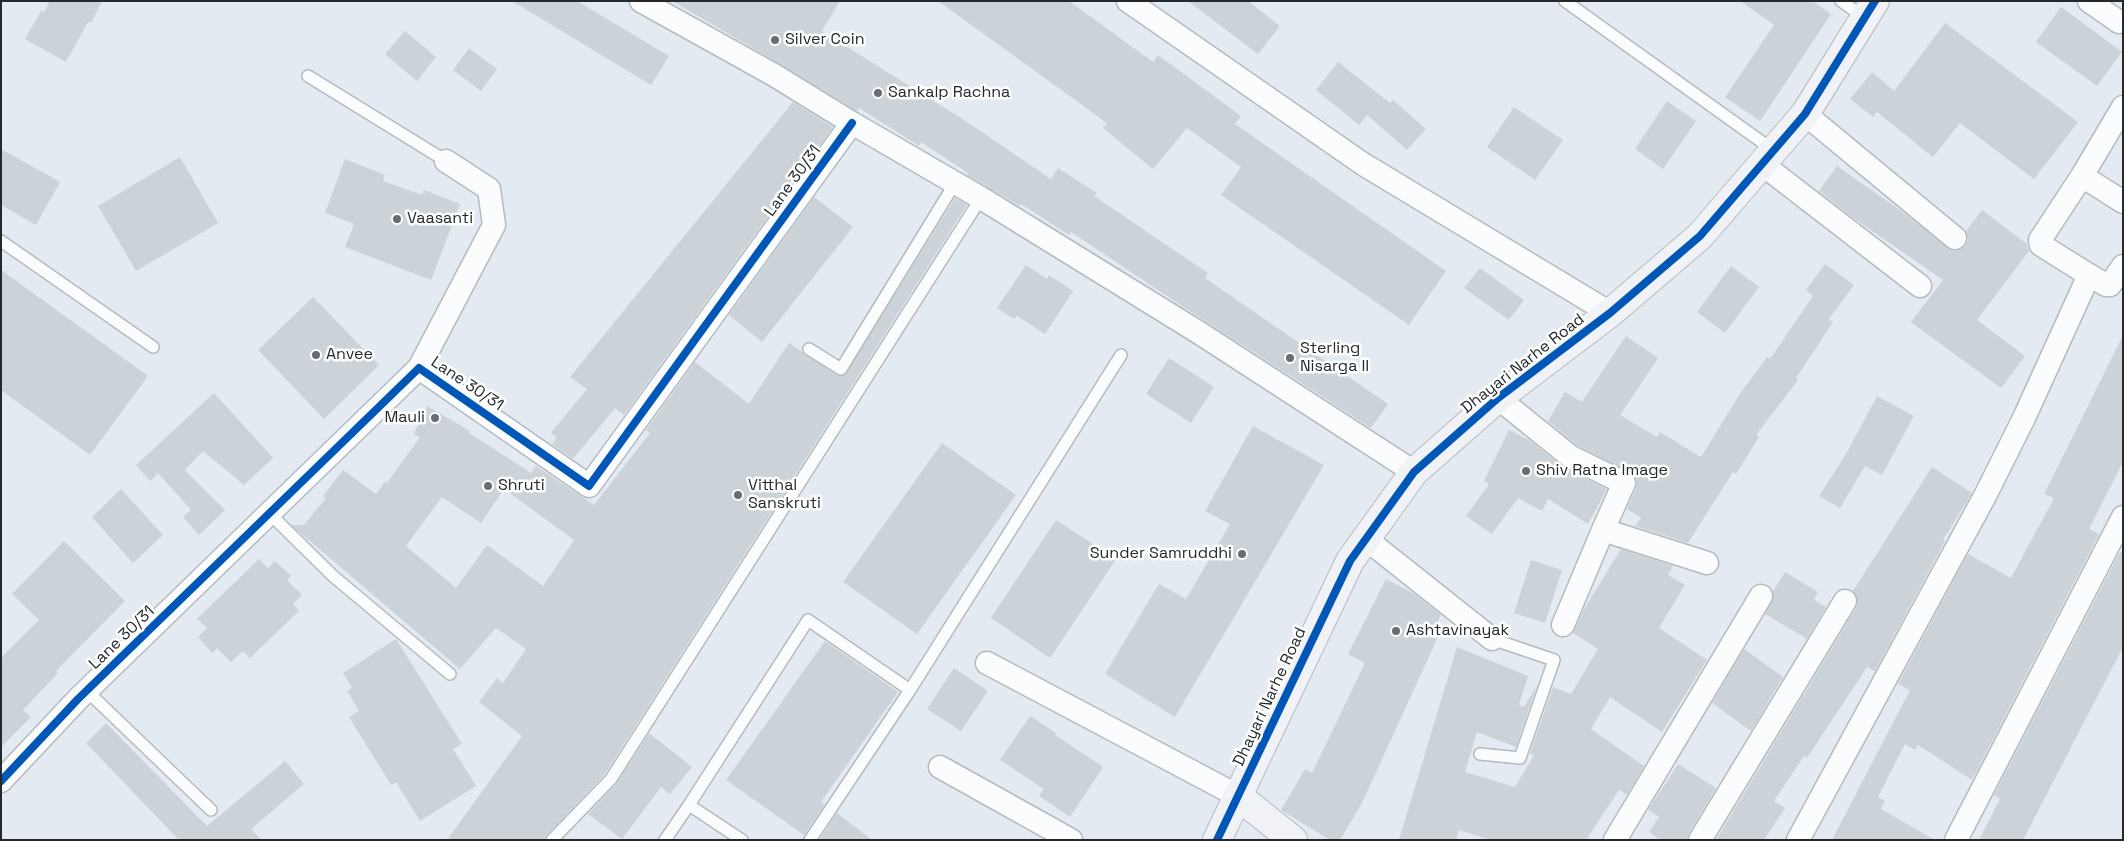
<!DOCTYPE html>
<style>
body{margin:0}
#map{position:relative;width:2124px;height:841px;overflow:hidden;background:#e3eaf1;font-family:"Space Grotesk",sans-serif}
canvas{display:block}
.frame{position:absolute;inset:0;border:2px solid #24292e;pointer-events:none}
</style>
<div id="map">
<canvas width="2124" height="841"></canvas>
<div class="frame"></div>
</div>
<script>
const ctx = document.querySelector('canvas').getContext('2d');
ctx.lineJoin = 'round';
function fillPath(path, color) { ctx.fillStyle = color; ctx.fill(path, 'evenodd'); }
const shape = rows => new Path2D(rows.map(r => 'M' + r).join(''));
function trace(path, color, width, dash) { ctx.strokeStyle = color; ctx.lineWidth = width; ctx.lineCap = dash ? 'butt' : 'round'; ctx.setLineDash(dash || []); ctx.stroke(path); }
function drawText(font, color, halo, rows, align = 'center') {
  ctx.font = font + ' "Space Grotesk",sans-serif'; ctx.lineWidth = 5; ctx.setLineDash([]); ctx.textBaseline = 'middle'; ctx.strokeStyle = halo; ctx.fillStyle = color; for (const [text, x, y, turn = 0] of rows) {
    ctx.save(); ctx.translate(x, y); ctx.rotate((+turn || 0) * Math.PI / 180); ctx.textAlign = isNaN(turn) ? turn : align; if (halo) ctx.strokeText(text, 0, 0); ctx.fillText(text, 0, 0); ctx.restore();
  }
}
const building = shape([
 [46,1,102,1,91,23,88,22,66,62,25,39,41,11,44,12,49,3],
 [512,1,577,1,669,56,651,85],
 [672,1,840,1,822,31,967,122,1051,179,1058,168,1097,193,1094,196,1208,273,1205,278,1388,404,1371,428,1185,308,1071,232,1069,235,1021,204,1020,206,967,175,968,173,921,142,919,146,859,108,857,111,780,64],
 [938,1,1069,1,1153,62,1158,55,1241,116,1235,124,1446,271,1409,325,1221,195,1241,167,1187,128,1153,169,1103,128,1107,123],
 [1188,1,1248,1,1280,26,1258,54],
 [1740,1,1812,1,1831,14,1760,121,1725,97,1774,25],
 [2061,7,2122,52,2097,86,2036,42],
 [1945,23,2078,122,2034,179,1960,123,1933,157,1877,112,1873,117,1850,99,1872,72,1894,91],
 [405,31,436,57,417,81,385,54],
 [469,48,497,69,481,91,453,70],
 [1338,62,1390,103,1393,100,1426,129,1407,150,1367,115,1359,125,1316,90],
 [1667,101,1696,121,1663,169,1635,149],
 [793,102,833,127,624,415,615,408,573,459,552,444,557,438,551,433,587,389,570,377],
 [1514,107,1563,140,1535,180,1487,147],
 [1,149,60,182,36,225,1,205],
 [180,157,218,223,136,271,98,206],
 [345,159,385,175,383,181,422,195,424,190,460,204,431,280,345,247,354,224,325,213],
 [1837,166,1904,213,1952,251,1960,250,1965,246,1968,240,1966,231,1982,210,2027,244,2029,251,1977,320,2025,356,2001,388,1911,322,1943,280,1852,217,1819,191],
 [814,197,853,227,762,342,729,315],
 [955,198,967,205,605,774,547,835,545,840,447,840,522,736,479,702,497,678,503,683,526,649,496,628,460,669,291,525,304,525,326,498,323,496,343,470,376,494,385,481,387,483,420,437,414,434,427,406,470,431,469,433,531,473,536,466,594,505,650,433,646,430,695,362,749,404,789,343,837,375,845,375],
 [504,489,574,540,543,586,487,545,456,588,406,546,442,497,481,523],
 [1825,264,1854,285,1829,319,1833,322,1796,378,1798,380,1756,435,1759,437,1736,474,1733,472,1688,543,1635,526,1641,518,1627,509,1636,488,1637,481,1634,475,1578,446,1548,421,1565,392,1582,402,1626,336,1658,358,1620,415,1657,437,1660,432,1701,457,1741,392,1767,357,1770,359,1813,296,1806,290],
 [1026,265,1047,279,1049,275,1073,291,1045,334,1017,316,1014,319,997,308],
 [1731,266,1759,287,1725,333,1697,312],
 [1480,268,1524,300,1509,320,1464,288],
 [1,270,148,376,90,455,1,390],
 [313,297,379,365,324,419,258,350],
 [2123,335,2123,462,2089,529,2099,534,1972,780,1918,745,1915,750,1905,744,1878,797,1885,801,1881,809,1935,840,1832,840,1910,690,1898,684,1968,554,2011,578,2054,498,2044,494],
 [1169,358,1214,387,1191,423,1146,394],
 [214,393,273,458,244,485,203,451,185,470,225,510,199,535,183,517,191,510,158,473,150,481,136,465],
 [1877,396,1914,416,1882,475,1865,466,1840,508,1819,496,1846,454],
 [1253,426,1324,465,1175,717,1105,674,1159,584,1186,599,1230,524,1205,511],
 [1509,430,1529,440,1565,469,1607,489,1588,524,1548,499,1542,511,1518,498,1492,534,1466,516,1489,484,1484,481],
 [942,443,1016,495,917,634,843,582],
 [1932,467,1972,493,1943,540,1945,541,1875,671,1867,667,1807,758,1804,756,1774,801,1785,808,1764,840,1716,840,1856,608,1858,601,1853,591],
 [121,489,163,535,133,563,92,517],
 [1056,520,1116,559,1050,658,991,618],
 [64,541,125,601,56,671,58,673,23,710,31,717,1,747,1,658,39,620,12,594],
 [1621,549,1673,566,1668,575,1685,585,1659,628,1707,660,1662,732,1610,697,1591,729,1644,766,1627,795,1619,790,1586,840,1491,840,1459,830,1456,840,1399,840,1457,647,1528,676,1519,705,1524,707,1537,685,1516,747,1477,732,1465,772,1515,787,1534,755,1530,753,1553,687,1571,694,1598,649,1573,633,1583,611],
 [2120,552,2123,553,2123,647,2023,840,1979,840,2000,799,1994,795],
 [259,559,268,568,275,561,291,576,287,580,302,595,293,604,299,611,250,658,243,651,231,662,217,648,212,653,198,637,207,628,197,619],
 [1531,560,1562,570,1545,623,1514,613],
 [1785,572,1818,592,1814,600,1826,607,1807,639,1765,614,1772,602,1773,591],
 [1386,579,1413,593,1441,615,1430,636,1437,639,1362,803,1340,840,1330,840,1281,810,1305,769,1312,773,1365,663,1348,654],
 [396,639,462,744,453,749,476,786,420,821,396,782,391,785,349,717,359,711,347,691,352,688,343,673],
 [825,641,898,692,821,802,825,804,804,835,726,780],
 [1744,649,1783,677,1751,731,1712,703],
 [954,668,988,691,961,731,927,709],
 [1030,716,1056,733,1055,735,1103,767,1070,817,1039,796,1044,789,1000,760],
 [106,723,207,826,285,761,304,784,251,829,262,840,179,840,86,743],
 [649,733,692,767,670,794,661,787,622,839,588,814,617,783],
 [1678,764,1716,788,1689,833,1687,840,1660,840,1649,832,1659,817,1648,810],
 [837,813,872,840,819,840]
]);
const lane = shape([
 [1565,1,1773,150],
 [1841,1,1864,17],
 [308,76,446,161],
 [1,241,153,347],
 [809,349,841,369,955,183],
 [269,513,333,576,450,674],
 [910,690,1121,355],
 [87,691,211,810],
 [1480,754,1520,758,1554,660,1492,639],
 [552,840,611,779,981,198],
 [665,840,689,805],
 [742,840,689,805,808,620,910,690,810,840]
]);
const street = shape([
 [641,1,774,75,852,123,981,198,1198,332,1414,472],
 [1128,1,1363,164,1610,313],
 [2089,1,2119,22],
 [1805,114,1955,238],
 [1762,164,1920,286],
 [2082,176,2123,202],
 [2089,275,2041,245,2040,240,2082,176,2123,107],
 [419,368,494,225,489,189,446,161],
 [1498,398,1571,457,1624,483,1603,530,1707,563],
 [1366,539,1492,639],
 [1563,625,1603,530],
 [987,663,1238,796],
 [940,767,1071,840],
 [1,781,78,699,419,368,589,486,852,123],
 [1615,840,1761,596],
 [1700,840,1845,601],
 [1798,840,1986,494,2024,418,2089,275,2106,285,2110,285,2123,266],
 [1956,840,2123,517]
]);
const secondary = shape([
 [1238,796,1293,840],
 [1217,840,1350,561,1414,472,1498,398,1610,313,1700,236,1805,114,1875,1]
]);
const cycleway = shape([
 [1,781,78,699,419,368,589,486,852,123],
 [1217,840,1350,561,1414,472,1498,398,1610,313,1700,236,1805,114,1875,1]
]);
const markers = [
 [775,40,5,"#676d72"],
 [878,93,5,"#676d72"],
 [397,219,5,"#676d72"],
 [316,355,5,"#676d72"],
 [1290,358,5,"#676d72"],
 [435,418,5,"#676d72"],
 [1526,471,5,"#676d72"],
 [488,486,5,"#676d72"],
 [738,495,5,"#676d72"],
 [1242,554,5,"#676d72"],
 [1396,631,5,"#676d72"]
];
const poiNames = [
 ["Silver Coin",785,40],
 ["Sankalp Rachna",888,93],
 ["Vaasanti",407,219],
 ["Sterling",1300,349],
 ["Nisarga II",1300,367],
 ["Anvee",326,355],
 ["Mauli",425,418,"right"],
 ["Shiv Ratna Image",1536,471],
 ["Shruti",498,486],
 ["Vitthal",748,486],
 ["Sanskruti",748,504],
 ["Sunder Samruddhi",1232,554,"right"],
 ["Ashtavinayak",1406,631]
];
const streetNames = [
 ["Lane 30/31",793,181,-54],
 ["Dhayari Narhe Road",1523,364,-38],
 ["Lane 30/31",467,384,34],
 ["Lane 30/31",122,638,-44],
 ["Dhayari Narhe Road",1270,697,-65]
];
fillPath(building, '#ccd3d8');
trace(lane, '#b4bac0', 14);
trace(street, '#b4bac0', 25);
trace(secondary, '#b4bac0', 30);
trace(lane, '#fbfcfd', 11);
trace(street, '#fbfcfd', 22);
trace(secondary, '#f1f2f5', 28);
trace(cycleway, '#0057b8', 8);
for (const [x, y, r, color] of markers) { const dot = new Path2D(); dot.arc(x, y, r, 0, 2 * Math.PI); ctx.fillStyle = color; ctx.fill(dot); trace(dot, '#fff', 2); }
drawText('16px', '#24292e', '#fff', poiNames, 'left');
drawText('16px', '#24292e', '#fff', streetNames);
</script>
